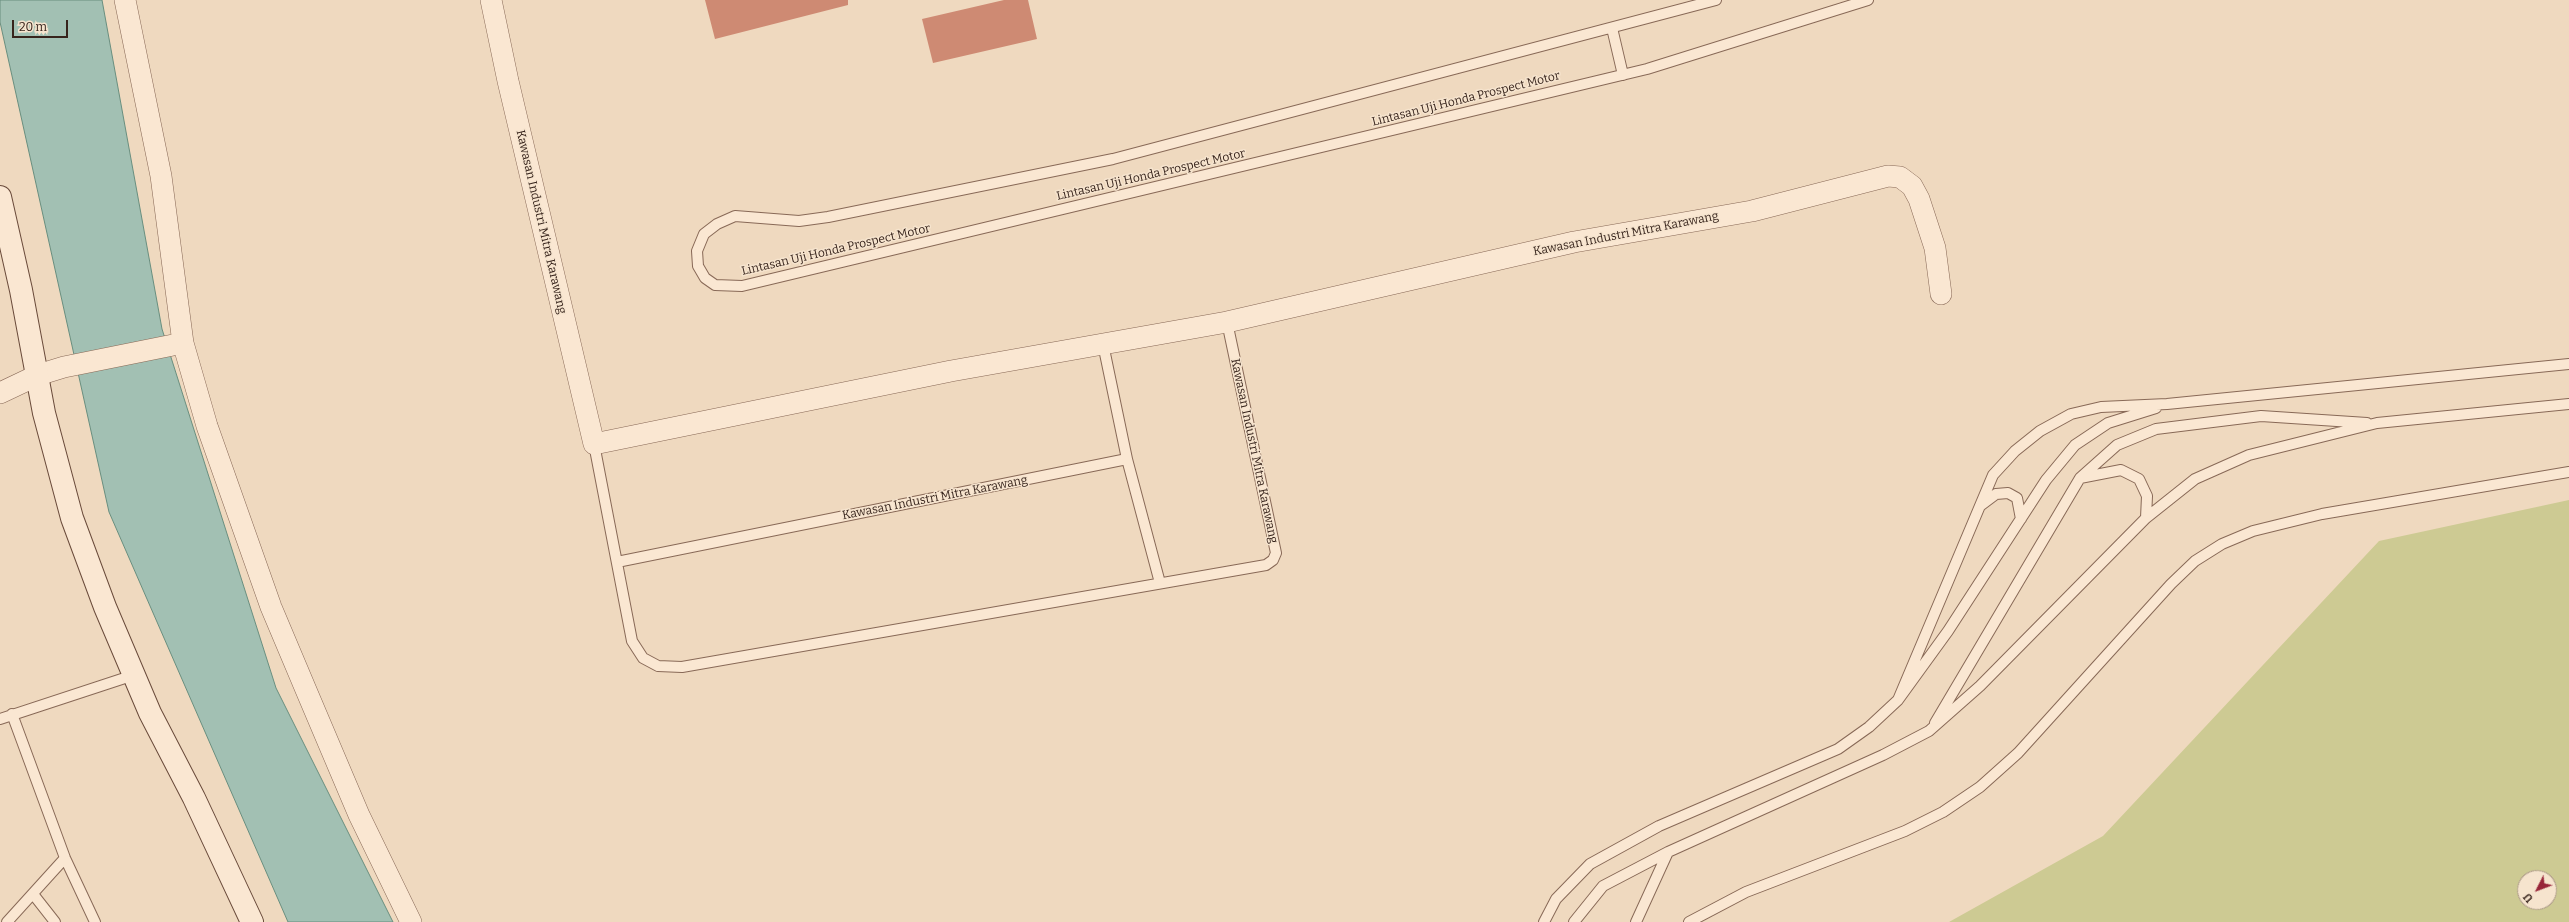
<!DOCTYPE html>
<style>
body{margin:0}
#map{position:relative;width:2569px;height:922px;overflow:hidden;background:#efd9bf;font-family:Bitter,serif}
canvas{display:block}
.north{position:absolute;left:2517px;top:870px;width:40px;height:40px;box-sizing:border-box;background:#f6e4ce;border:1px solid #aa9787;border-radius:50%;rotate:228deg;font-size:11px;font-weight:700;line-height:16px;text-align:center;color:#37241c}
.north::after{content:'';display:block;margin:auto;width:14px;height:18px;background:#982539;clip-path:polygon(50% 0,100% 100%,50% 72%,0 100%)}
.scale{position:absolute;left:12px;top:20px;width:56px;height:18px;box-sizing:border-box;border:2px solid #37241c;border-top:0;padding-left:5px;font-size:12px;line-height:14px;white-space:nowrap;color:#37241c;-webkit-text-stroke:3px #f6e4ce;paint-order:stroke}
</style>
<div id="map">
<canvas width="2569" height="922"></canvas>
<div class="north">U</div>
<div class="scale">20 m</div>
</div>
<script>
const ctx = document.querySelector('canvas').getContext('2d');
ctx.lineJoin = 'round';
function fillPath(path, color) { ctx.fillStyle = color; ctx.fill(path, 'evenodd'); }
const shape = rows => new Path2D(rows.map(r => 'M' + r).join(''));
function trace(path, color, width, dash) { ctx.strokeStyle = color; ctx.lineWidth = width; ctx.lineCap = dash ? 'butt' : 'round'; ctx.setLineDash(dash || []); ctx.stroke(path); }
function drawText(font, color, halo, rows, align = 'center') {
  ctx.font = font + ' Bitter,serif'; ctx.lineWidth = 3; ctx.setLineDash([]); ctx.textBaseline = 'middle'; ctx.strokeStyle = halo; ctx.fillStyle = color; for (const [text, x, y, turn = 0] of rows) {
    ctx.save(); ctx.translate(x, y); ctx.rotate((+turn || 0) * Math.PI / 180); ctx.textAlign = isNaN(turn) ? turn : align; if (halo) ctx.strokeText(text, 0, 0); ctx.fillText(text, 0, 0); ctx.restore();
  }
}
const green = shape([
 [2569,500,2569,922,1949,922,2103,836,2379,541],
 [2525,878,2549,878,2549,902,2525,902]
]);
const water = shape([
 [0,0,102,0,162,329,276,688,393,922,288,922,109,512,0,22,0,0]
]);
const building = shape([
 [705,0,848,0,848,5,715,39],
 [1004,0,1028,0,1037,39,933,63,922,19]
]);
const lane = shape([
 [1716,0,1113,159,828,217,799,221,735,216,717,224,704,234,697,251,698,266,705,278,715,285,742,286,1647,69,1868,0],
 [1612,28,1623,75],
 [1103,344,1127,459],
 [594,444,632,641,643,658,658,666,682,667,1266,565,1273,560,1276,553,1227,322],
 [2080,478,2121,470,2139,479,2147,496,2146,518],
 [1980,506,1996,494,2008,493,2017,498,2021,519],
 [617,562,1127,459,1160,583],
 [1898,700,1993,475,2015,451,2040,431,2071,414,2101,407,2167,404,2569,364],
 [12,714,65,858,95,922],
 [0,719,134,675],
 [1935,723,2080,478,2117,445,2156,429,2261,416,2367,423],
 [33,894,55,922],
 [7,922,65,858],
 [1544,922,1556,899,1590,864,1659,826,1838,749,1869,727,1898,700,1948,631,2046,480,2075,445,2108,423,2156,408],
 [1574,922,1603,886,1668,852,1883,755,1929,731,1980,686,2146,518,2195,479,2249,455,2377,423,2569,404],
 [1636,922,1668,852],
 [1689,922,1746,892,1905,831,1943,812,1980,787,2018,753,2171,584,2195,561,2222,544,2253,531,2322,514,2569,472]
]);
const street = shape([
 [125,0,161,176,183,343,207,426,271,607,306,690,359,815,411,922],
 [491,0,508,81,594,444,951,371,1227,322,1574,242,1752,211,1888,176,1900,177,1912,186,1919,199,1935,248,1941,294],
 [0,393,38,375,64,367,183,343]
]);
const secondary = shape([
 [0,197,21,290,44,413,72,518,105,607,150,713,194,798,252,922]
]);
const streetNames = [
 ["Lintasan Uji Honda Prospect Motor",1466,99,-14],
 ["Lintasan Uji Honda Prospect Motor",1151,175,-13],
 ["Kawasan Industri Mitra Karawang",541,222,77],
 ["Kawasan Industri Mitra Karawang",1626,234,-11],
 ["Lintasan Uji Honda Prospect Motor",836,250,-13],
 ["Kawasan Industri Mitra Karawang",1254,451,78],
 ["Kawasan Industri Mitra Karawang",935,498,-11]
];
fillPath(green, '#cdca93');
fillPath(water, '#a2c0b3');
trace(water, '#698e7f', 1);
fillPath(building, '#ce8a73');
trace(lane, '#886957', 12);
trace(street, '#886957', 22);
trace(secondary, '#694a3a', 24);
trace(lane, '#fae7d2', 10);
trace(street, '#fae7d2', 21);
trace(secondary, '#fae7d2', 22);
drawText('12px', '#37241c', '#f6e4ce', streetNames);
</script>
